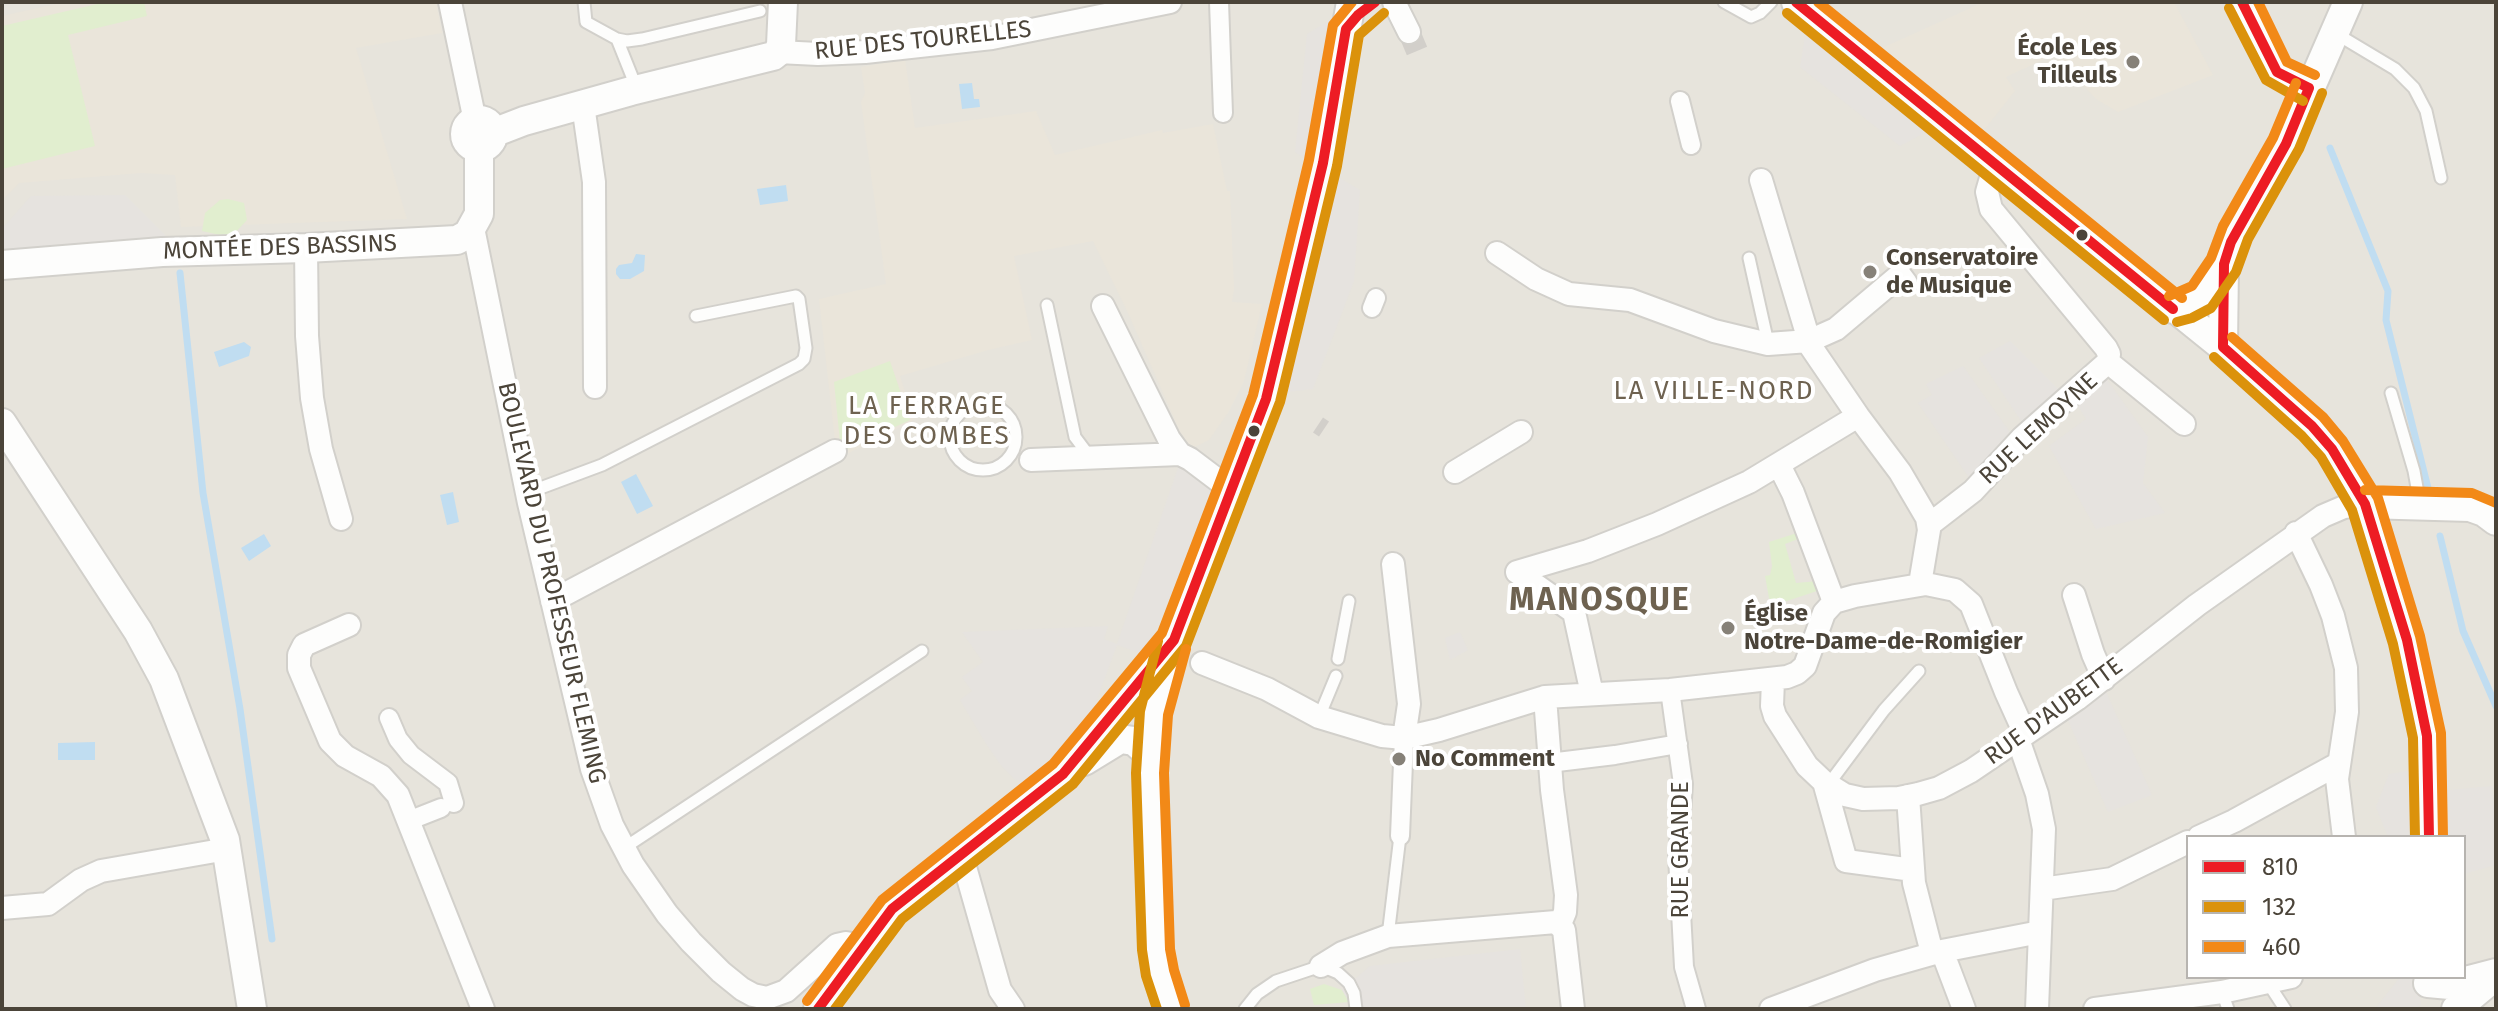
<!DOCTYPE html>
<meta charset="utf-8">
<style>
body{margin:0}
#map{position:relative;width:2498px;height:1011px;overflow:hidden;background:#f4f2ee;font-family:"Fira Sans",sans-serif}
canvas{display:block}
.frame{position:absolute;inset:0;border:4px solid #4b4439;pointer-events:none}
.legend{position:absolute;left:2186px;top:835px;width:280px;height:144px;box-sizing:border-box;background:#fff;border:2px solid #b7b4b0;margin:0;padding:10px 14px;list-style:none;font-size:24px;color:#4b4439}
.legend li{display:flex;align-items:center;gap:16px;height:40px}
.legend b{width:40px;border:2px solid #b7b4b0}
</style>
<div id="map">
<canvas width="2498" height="1011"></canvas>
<div class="frame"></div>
<ul class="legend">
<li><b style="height:10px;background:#ed1c24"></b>810</li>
<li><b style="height:10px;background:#db920b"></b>132</li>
<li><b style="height:10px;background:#f28917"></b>460</li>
</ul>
</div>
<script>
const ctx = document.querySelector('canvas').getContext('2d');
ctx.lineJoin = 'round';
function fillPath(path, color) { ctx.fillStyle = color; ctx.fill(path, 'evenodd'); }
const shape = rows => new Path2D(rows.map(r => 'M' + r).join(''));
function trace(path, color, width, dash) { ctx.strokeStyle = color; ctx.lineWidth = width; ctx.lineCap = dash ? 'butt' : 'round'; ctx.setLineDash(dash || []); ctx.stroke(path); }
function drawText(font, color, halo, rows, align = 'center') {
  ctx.font = font + ' "Fira Sans",sans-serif'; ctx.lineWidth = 8; ctx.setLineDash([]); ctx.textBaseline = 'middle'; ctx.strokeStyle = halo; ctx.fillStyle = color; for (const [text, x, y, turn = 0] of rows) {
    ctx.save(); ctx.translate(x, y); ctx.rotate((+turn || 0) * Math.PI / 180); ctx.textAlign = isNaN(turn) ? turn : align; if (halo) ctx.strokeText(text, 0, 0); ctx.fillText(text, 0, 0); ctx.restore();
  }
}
const residential = shape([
 [2,2,2496,2,2496,1009,2,1009],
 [2188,837,2464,837,2464,977,2188,977]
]);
const education = shape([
 [65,2,436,2,442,33,356,48,407,219,181,227,175,175,141,173,19,183,2,201,2,16],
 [1984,2,2174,2,2213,75,2118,112,2096,99,2053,55,2006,77,2015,91,1984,130,1882,48],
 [905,59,915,128,1036,111,1055,155,1162,130,1163,133,1213,124,1227,191,1230,191,1234,289,1232,302,1262,304,1244,381,1228,413,1209,440,1188,450,1128,313,1093,241,1014,256,1032,340,988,350,900,376,914,420,837,459,819,299,886,284,861,102,865,93,861,67]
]);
const green = shape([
 [106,2,144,2,147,16,68,35,95,146,2,169,2,26],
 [228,199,244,203,247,220,234,234,220,235,202,231,205,213,220,200],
 [890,361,910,420,841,452,834,382],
 [1797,533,1798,539,1785,544,1796,583,1818,581,1817,591,1784,602,1779,614,1769,598,1765,576,1770,575,1772,566,1769,542],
 [1324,984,1342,990,1349,1002,1314,1005,1310,989]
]);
const parking = shape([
 [1345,11,1316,166,1295,152,1307,34],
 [1806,30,1930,130,1900,146,1800,67],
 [1338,177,1360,190,1354,281,1313,389,1279,393],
 [125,195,172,242,2,249,2,229,31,196],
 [2010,341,2063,394,2025,427,1979,358],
 [1963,366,2014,438,1974,485,1918,403,1932,395,1926,384],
 [2103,374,2148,437,2143,483,2165,513,2096,529,2049,446,2086,419,2074,400],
 [1179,465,1214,489,1146,655,1117,645,1096,702,1085,726,1076,739,1049,766,1035,777,1023,782,1014,779,1000,764,985,742,960,700,972,691,962,677,983,662,962,632,1108,626,1104,639,1117,644],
 [1460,632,1468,650,1450,660,1445,638],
 [2104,687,2152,795,2108,812,2067,718],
 [2418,769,2420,837,2388,837,2376,807,2389,774],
 [2492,786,2496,822,2496,865,2464,874,2464,837,2442,837,2438,791],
 [1520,949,1526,1009,1349,1009,1349,1002,1342,990,1370,966],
 [2400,977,2417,977,2421,1004,2417,1009,2375,1009]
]);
const water = shape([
 [972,83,974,99,979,99,980,107,962,109,959,84],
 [786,185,788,201,760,205,757,189],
 [636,254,645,255,644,271,630,279,620,279,616,274,616,269,619,265,632,263],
 [244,342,251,347,249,356,219,367,214,352],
 [636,474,653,506,637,514,621,482],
 [453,492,459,522,447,525,440,495],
 [264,534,271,546,249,561,241,548],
 [95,742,95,760,58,760,58,743]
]);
const stream = shape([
 [2330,148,2388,291,2386,320,2429,492],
 [180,273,203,493,240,709,272,939],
 [2440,536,2463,631,2496,706]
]);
const pedestrianTunnel = shape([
 [1318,425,1324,429]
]);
const minorTunnel = shape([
 [1409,32,1417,51]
]);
const service = shape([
 [584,2,586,22,617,39,637,89],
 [1724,2,1751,17,1760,13,1771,2],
 [2335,33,2395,69,2414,88,2426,111,2441,178],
 [617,39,627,41,642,39,760,11],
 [1749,258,1768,343],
 [1047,305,1075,437,1090,457],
 [2391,393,2414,471,2420,504],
 '950 437a33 33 0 1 1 66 0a33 33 0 1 1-66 0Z',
 [527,493,602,465,799,364,804,359,806,348,799,299,796,296,696,316],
 [1338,659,1349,601],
 [1319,717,1336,676],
 [1828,785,1884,710,1919,671],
 [624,848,922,651],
 [1388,936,1400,836],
 [2268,983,2285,1009],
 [2222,992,2228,1009],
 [1245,1009,1257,994,1276,981,1321,966,1338,973,1349,983,1354,993,1356,1009]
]);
const pedestrian = shape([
 [1219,2,1223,113],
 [1680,101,1691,145],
 [1372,308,1376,298],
 [1670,690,1683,784,1678,857,1684,967,1696,1009],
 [389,718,398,739,411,755,448,783,454,803],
 [1549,763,1615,755,1678,744],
 [408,821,441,808],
 [1400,836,1404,738]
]);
const minor = shape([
 [450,2,475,121],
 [1394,2,1409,32],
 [2242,2,2277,72,2309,88],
 [778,52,818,54,865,52,992,38,1170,2],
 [583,105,594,182,595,387],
 [1995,164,1987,192,1991,209,2106,348,2109,354,2108,362],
 [1761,180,1811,347,1858,416,1900,472,1927,518,1929,530,1920,584],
 [473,228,529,503,592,769,612,825,633,865,667,914,691,942,721,972,742,989,753,995,767,998,786,991,837,945,846,943,863,946],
 [306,248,307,336,312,398,321,449,341,519],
 [1497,253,1536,279,1569,294,1630,300,1714,331,1768,344,1809,341,1836,329,1900,275,1906,283],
 [1103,306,1169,439,1180,454],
 [1031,460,1180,454,1190,459,1231,490],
 [1779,465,1793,493,1834,602],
 [1455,472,1521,432],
 [1929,525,1973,491,2022,438,2108,362,2184,424],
 [2296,533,2321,585,2333,616,2346,668,2347,712,2337,779,2344,837],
 [1393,564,1409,704,1404,738],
 [1517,572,1588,551,1657,524,1749,482,1858,416],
 [1517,572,1574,612,1592,694],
 [2074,595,2093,654,2104,679],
 [552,601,835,451],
 [349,625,304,645,299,655,299,668,330,741,345,756,381,776,398,795,483,1009],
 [1202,663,1267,689,1319,717,1382,736,1404,738,1439,730,1545,697,1670,690,1787,677,1797,673,1805,666,1824,613,1834,602,1855,596,1926,584,1955,590,1971,604,2006,692,2025,734],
 [1773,680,1772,706,1775,716,1807,766,1824,782,1845,795,1863,799,1899,798,1918,794,1939,788,1971,771,2077,699,2197,605,2323,516,2344,507,2365,504],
 [1545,697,1552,790,1566,895,1565,912,1560,924],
 [2018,739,2037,794,2044,829,2037,1009],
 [1824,782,1846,861,1913,870],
 [1908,796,1914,883,1932,953],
 [2199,837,2234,821,2338,764],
 [961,853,1000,990,1013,1009],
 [2042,889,2112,879,2188,842],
 [2,908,48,904,81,880,101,871,227,849],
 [1321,966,1342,953,1388,936,1556,922,1564,930,1573,1009],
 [1771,1009,1875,970,1942,951],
 [1964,1009,1942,951,2040,932],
 [2095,1009,2222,992,2291,977]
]);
const tertiary = shape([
 [1796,2,2223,347,2312,426,2332,449,2365,504,2407,640,2427,736,2429,837],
 '465 134a14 14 0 1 1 28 0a14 14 0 1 1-28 0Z',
 [493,133,524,121,631,91,773,56,778,52,781,45,783,2],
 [2,265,162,252,306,248,457,240,468,234,479,214,479,148],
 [2173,309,2187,305,2202,297,2224,264,2235,233,2286,144,2348,2],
 [2223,347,2224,265],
 [2,423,138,631,164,679,225,840,252,1009],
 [2365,504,2470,507,2484,512,2496,521],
 [1084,761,1120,739,1134,741,1150,755],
 [2428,983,2450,985,2496,973],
 [818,1009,892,909,1063,774,1166,650],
 [1172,1009,1160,973,1156,950,1150,773,1154,713,1174,640,1266,399,1323,163,1351,2],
 [2456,1009,2492,979]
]);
const bus1 = shape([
 [1796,2,2173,309],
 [2242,2,2277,72,2309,88],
 [2223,347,2312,426,2332,449,2365,504,2407,640,2427,736,2429,837],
 [2223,347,2224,264,2231,242,2286,144,2309,88],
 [818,1009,892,909,1063,774,1174,640,1266,399,1323,163,1346,29,1358,15,1375,2]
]);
const bus2 = shape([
 [2229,8,2266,80,2303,101],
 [1787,13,2164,320],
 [2177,322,2192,318,2211,308,2236,272,2248,239,2299,149,2322,93],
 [2214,357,2302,436,2321,457,2352,510,2393,644,2413,738,2415,837],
 [835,1009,902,919,1073,784,1186,646,1280,402,1337,166,1359,35,1384,13],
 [1157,1009,1146,976,1142,950,1136,773,1140,711,1158,641]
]);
const bus3 = shape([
 [1818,2,2182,298],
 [2258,2,2287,62,2315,75],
 [2169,296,2192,286,2211,258,2223,226,2273,138,2296,83],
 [2232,337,2323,417,2343,441,2378,498,2420,636,2441,733,2443,837],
 [2365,490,2472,493,2496,503],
 [807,1001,882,900,1053,764,1162,633,1253,395,1309,160,1333,25,1352,2],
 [1185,1005,1174,970,1170,949,1164,773,1168,715,1186,649]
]);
const markers = [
 [2133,62,8,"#868178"],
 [2082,235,7,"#4b4439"],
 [1870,272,8,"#868178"],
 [1254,431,7,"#4b4439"],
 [1728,628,8,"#868178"],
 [1399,759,8,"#868178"]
];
const streetNames = [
 ["RUE DES TOURELLES",923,41,-6],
 ["MONTÉE DES BASSINS",280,248,-2],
 ["RUE LEMOYNE",2039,429,-43],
 ["BOULEVARD DU PROFESSEUR FLEMING",551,583,77],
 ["RUE D'AUBETTE",2054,712,-36],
 ["RUE GRANDE",1681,850,-90]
];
const poiNames = [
 ["École Les",2117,48,"right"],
 ["Tilleuls",2117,76,"right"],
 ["Conservatoire",1886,258],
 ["de Musique",1886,286],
 ["Église",1744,614],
 ["Notre-Dame-de-Romigier",1744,642],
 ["No Comment",1415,759]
];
const neighbourhoodNames = [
 ["LA VILLE-NORD",1714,392],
 ["LA FERRAGE",927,407],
 ["DES COMBES",927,437]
];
const districtNames = [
 ["MANOSQUE",1600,601]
];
fillPath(residential, '#e7e4dc');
fillPath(education, '#eae5da');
fillPath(green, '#e1eecf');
fillPath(parking, '#e6e3df');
fillPath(water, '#c0ddf1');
trace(stream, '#c0ddf1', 7);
trace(pedestrianTunnel, '#d2cfca', 18, [18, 9]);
trace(minorTunnel, '#d2cfca', 22, [22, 11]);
trace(service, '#d2d0cb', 15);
trace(pedestrian, '#d2d0cb', 22);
trace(minor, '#d2d0cb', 26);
trace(tertiary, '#d2d0cb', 32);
trace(service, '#fdfdfc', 11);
trace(pedestrian, '#fdfdfc', 18);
trace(minor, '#fdfdfc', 22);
trace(tertiary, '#fdfdfc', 28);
trace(bus1, '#ed1c24', 10);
trace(bus2, '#db920b', 10);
trace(bus3, '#f28917', 10);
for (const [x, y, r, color] of markers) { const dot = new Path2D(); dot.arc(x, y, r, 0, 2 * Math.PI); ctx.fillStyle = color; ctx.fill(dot); trace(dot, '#fff', 3); }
drawText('24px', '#4b4439', '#fff', streetNames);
drawText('bold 24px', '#4b4439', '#fff', poiNames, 'left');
ctx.letterSpacing = '2px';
drawText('26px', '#6e6250', '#fff', neighbourhoodNames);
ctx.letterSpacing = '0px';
ctx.letterSpacing = '2px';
drawText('bold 32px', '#6e6250', '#fff', districtNames);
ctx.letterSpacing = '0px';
</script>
